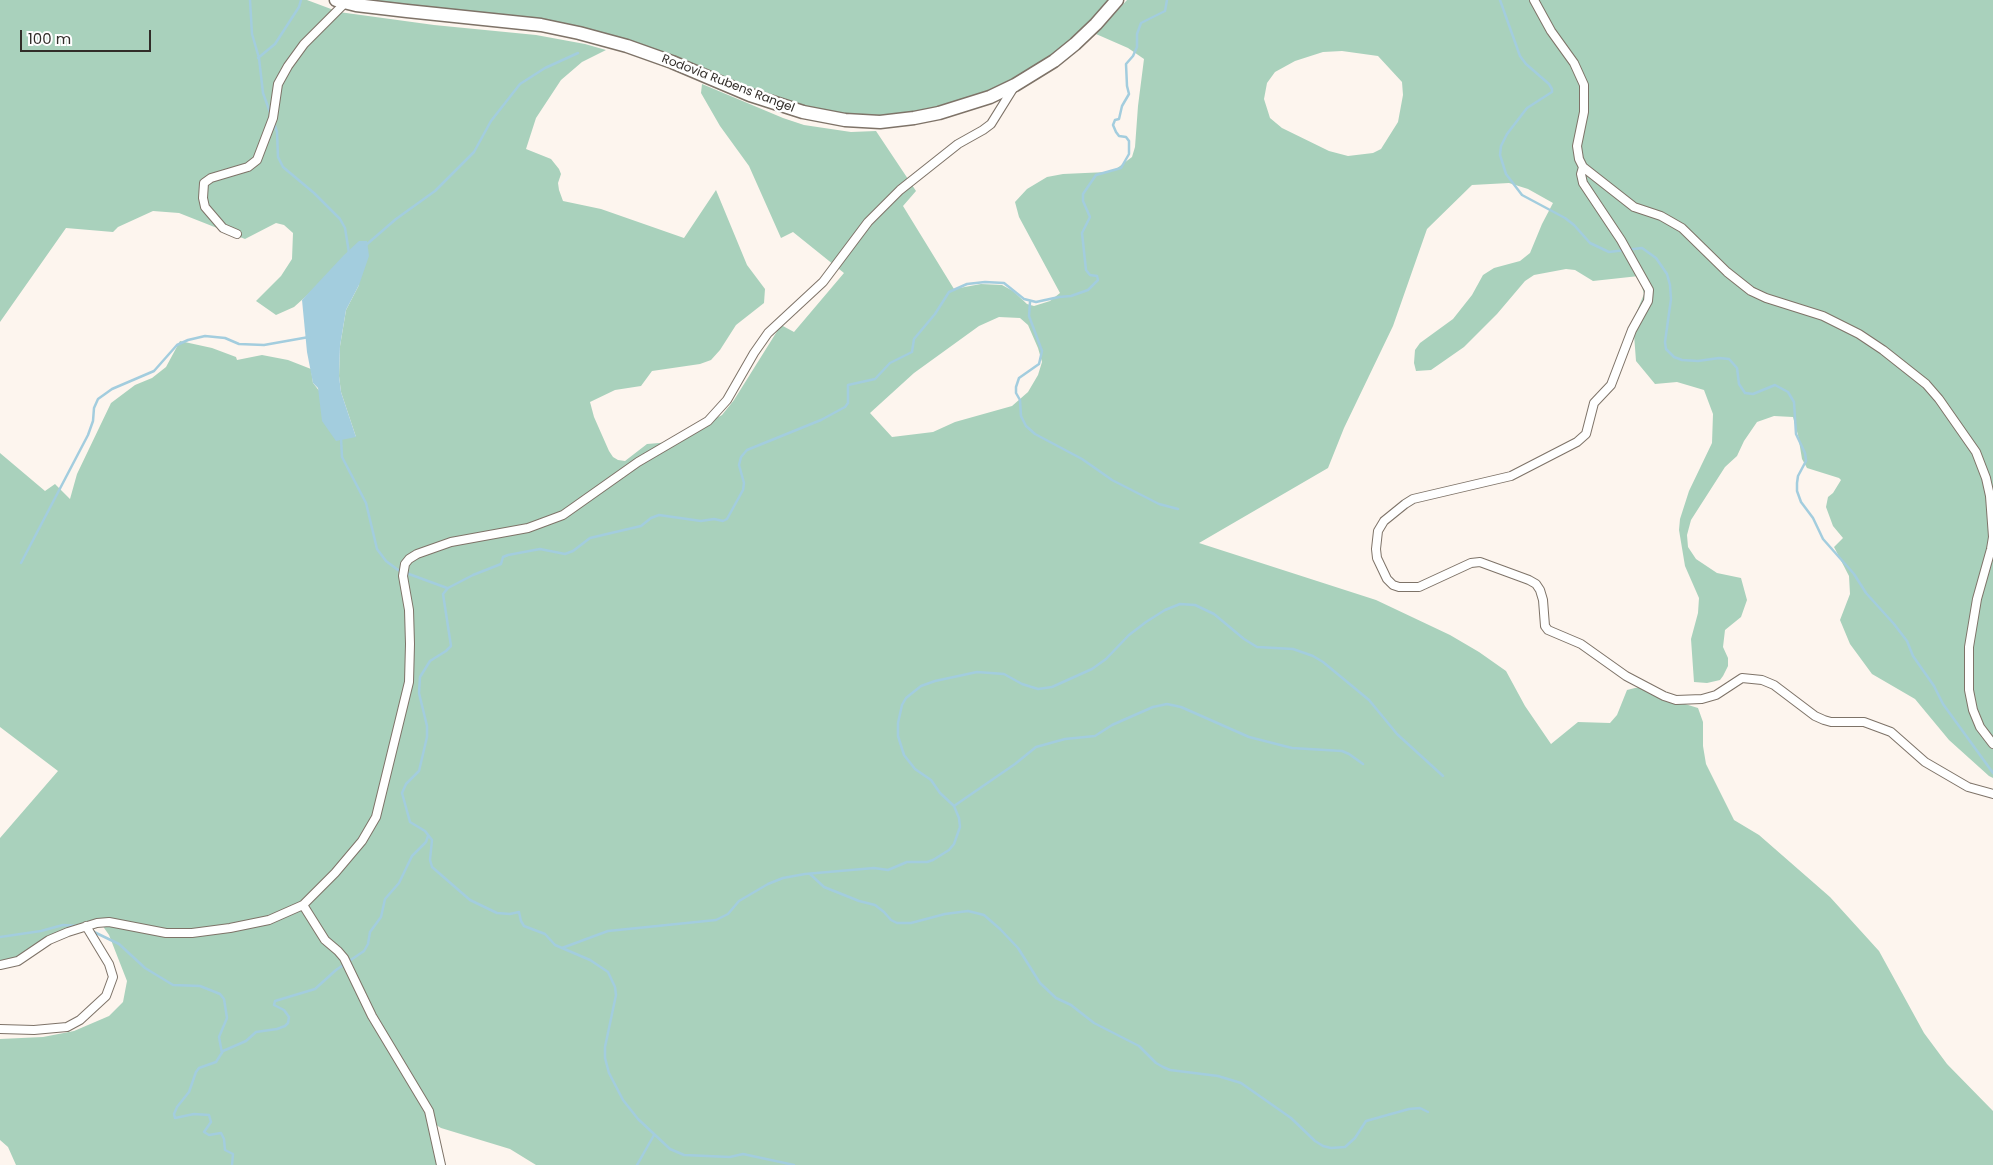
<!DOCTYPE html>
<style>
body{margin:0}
#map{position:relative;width:1993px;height:1165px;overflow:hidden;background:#fdf5ee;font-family:Poppins,sans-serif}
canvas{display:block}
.scale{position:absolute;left:20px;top:30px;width:131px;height:22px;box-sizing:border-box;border:2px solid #322d29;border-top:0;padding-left:6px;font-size:15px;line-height:18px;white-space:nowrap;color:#322d29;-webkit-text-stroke:4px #fff;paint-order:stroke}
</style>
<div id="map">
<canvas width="1993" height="1165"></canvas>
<div class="scale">100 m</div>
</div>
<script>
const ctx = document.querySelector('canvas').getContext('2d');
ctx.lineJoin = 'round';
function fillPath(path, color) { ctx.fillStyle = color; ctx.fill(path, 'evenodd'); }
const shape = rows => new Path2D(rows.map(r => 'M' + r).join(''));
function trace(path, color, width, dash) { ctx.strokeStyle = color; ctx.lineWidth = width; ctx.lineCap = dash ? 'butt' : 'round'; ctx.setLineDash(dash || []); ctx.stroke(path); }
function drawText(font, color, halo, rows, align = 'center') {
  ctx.font = font + ' Poppins,sans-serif'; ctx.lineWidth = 5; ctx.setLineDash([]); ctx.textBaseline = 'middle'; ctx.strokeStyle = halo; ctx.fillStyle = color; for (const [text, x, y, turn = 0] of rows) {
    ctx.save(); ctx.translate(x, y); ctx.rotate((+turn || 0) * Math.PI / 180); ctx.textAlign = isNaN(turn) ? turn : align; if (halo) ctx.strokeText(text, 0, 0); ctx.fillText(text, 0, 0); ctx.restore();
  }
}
const green = shape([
 [0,0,307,0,339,12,434,25,536,35,585,44,606,50,582,62,561,80,536,118,526,149,551,159,559,169,561,174,558,183,559,190,563,201,601,209,684,238,716,190,747,265,765,289,764,303,736,325,720,350,711,360,700,364,652,371,641,386,615,390,590,402,594,417,609,451,613,457,618,460,625,461,647,444,671,442,722,415,734,400,781,325,794,332,844,273,793,232,781,238,749,166,720,126,701,93,702,84,783,118,804,125,851,132,876,131,916,191,903,206,954,289,981,284,1002,285,1013,291,1027,304,1034,306,1050,301,1060,293,1019,217,1015,202,1027,189,1047,177,1063,174,1107,172,1116,169,1132,157,1135,147,1138,106,1144,59,1128,48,1096,34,1127,0,1993,0,1993,778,1989,776,1949,740,1915,699,1872,674,1850,644,1840,620,1850,594,1849,576,1834,547,1843,538,1833,526,1826,507,1828,497,1833,493,1841,480,1839,478,1807,468,1802,459,1798,435,1793,417,1774,416,1757,422,1744,441,1737,456,1725,467,1691,520,1687,535,1688,547,1696,559,1717,573,1741,578,1747,600,1741,617,1725,630,1723,647,1728,658,1728,666,1723,676,1720,680,1707,683,1694,682,1691,639,1698,613,1699,598,1685,566,1679,530,1680,519,1689,491,1712,443,1713,414,1704,390,1677,382,1655,384,1636,361,1633,321,1644,294,1639,276,1593,281,1575,270,1566,269,1534,275,1525,281,1497,314,1464,347,1431,370,1416,371,1414,363,1415,350,1420,343,1453,319,1472,295,1483,275,1494,268,1520,261,1530,253,1542,224,1553,203,1528,189,1509,183,1472,185,1427,229,1393,326,1344,428,1328,468,1199,543,1376,600,1450,635,1479,652,1506,671,1525,706,1551,744,1578,722,1610,723,1617,715,1627,690,1635,688,1644,687,1662,697,1698,708,1703,722,1703,746,1706,764,1734,820,1759,835,1830,897,1879,951,1924,1033,1947,1064,1993,1111,1993,1165,536,1165,510,1149,441,1128,433,1123,431,1129,437,1165,16,1165,8,1147,0,1140,0,1039,43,1037,74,1031,109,1016,123,1002,127,981,109,935,102,925,91,924,8,964,0,964,0,838,58,771,0,727,0,453,45,491,55,484,70,499,77,474,111,403,135,385,152,378,166,367,180,341,212,348,236,357,237,360,262,355,288,360,311,369,313,383,356,437,341,392,339,376,340,346,346,310,359,285,313,290,294,307,276,315,256,301,281,276,292,259,293,233,284,225,276,223,245,239,179,213,153,211,118,227,113,232,66,228,0,322],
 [1342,51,1378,56,1402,82,1403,95,1398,122,1381,149,1373,153,1348,156,1329,151,1282,128,1270,118,1264,99,1267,83,1275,72,1295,61,1323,52],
 [999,317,1020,318,1028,325,1038,348,1042,362,1038,375,1028,392,1012,406,955,422,933,432,892,437,870,413,914,373,979,326],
 [349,0,1110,0,1070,41,1024,75,997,91,907,117,807,112,645,48]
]);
const water = shape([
 [359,241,367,241,369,256,359,285,346,310,340,346,339,376,341,392,356,437,336,441,322,421,318,388,313,383,307,352,302,300,344,255]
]);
const stream = shape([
 [250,0,252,34,259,58,263,93,271,115],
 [1500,0,1520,56,1526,64,1549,84,1552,89,1552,92,1527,108,1507,134,1501,146,1500,155,1506,174,1522,195,1565,218,1574,225,1590,243,1609,252,1642,248,1656,258,1667,274,1670,285,1671,299,1665,342,1666,349,1674,357,1682,360,1698,361,1719,358,1729,359,1737,368,1739,384,1745,393,1753,394,1775,385,1788,392,1794,402,1796,434,1805,453,1806,461,1798,476,1797,483,1797,491,1801,502,1813,518,1823,539,1854,574,1866,593,1894,624,1907,641,1913,656,1934,686,1943,704,1993,773],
 [258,58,275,44,299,7,301,0],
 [274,123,277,132,278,157,283,167,314,193,340,219,345,228,349,253],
 [366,245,396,219,435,191,474,152,491,121,520,84,545,68,578,53],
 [1030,302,1029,316,1042,351,1039,364,1019,378,1016,387,1016,393,1020,400,1021,416,1026,426,1035,434,1082,459,1112,480,1159,504,1178,509],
 [341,438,342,457,366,503,377,549,386,561,398,570,447,588],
 [21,563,88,435,93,421,94,408,98,399,112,389,154,371,177,345,188,340,205,336,225,338,239,344,264,345,309,337],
 [954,806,1015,764,1036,747,1065,739,1095,736,1112,725,1153,707,1167,704,1181,707,1249,737,1292,748,1342,751,1349,754,1363,764],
 [810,874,824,887,859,901,875,905,884,912,891,920,897,923,911,923,945,914,968,911,984,915,1000,929,1018,948,1040,983,1056,998,1071,1005,1094,1023,1139,1046,1156,1063,1163,1067,1170,1070,1218,1076,1241,1083,1291,1118,1315,1141,1323,1146,1331,1148,1345,1147,1355,1138,1366,1121,1409,1109,1420,1108,1428,1112],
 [92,931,119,944,145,968,173,985,200,986,220,994,224,999,227,1018,219,1037,222,1053],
 [0,937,41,931,63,925,79,926],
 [562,948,608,931,716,920,728,914,739,901,768,884,783,878,805,874,874,868,888,870,907,862,927,862,933,860,949,850,954,844,960,827,959,818,954,806,940,793,931,780,915,769,904,755,898,736,898,723,902,705,906,698,921,686,935,681,977,672,1004,674,1022,684,1038,689,1052,687,1092,669,1106,659,1129,635,1146,622,1165,610,1180,604,1195,605,1214,614,1244,639,1257,647,1293,649,1313,656,1323,662,1369,700,1397,734,1443,776],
 [232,1165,233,1154,225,1150,224,1139,221,1133,209,1135,204,1132,211,1122,209,1115,194,1114,175,1118,174,1114,177,1107,189,1092,196,1072,199,1068,216,1062,223,1051,246,1041,256,1032,277,1029,285,1026,288,1023,289,1017,284,1010,274,1005,275,1001,315,989,336,970,364,951,368,944,370,932,381,917,385,899,399,883,412,856,426,842,428,836],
 [637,1165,654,1135],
 [794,1165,743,1154,730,1157,684,1155,670,1149,638,1119,623,1100,609,1073,605,1058,605,1047,616,995,615,987,608,972,590,960,555,945,545,934,524,926,521,921,519,912,510,914,497,913,470,900,432,867,430,860,432,840,425,831,410,822,402,793,406,784,419,771,427,737,427,726,419,693,420,677,430,661,446,651,451,646,443,594,448,588,473,575,501,564,503,557,508,555,540,549,565,554,573,551,590,538,641,526,651,518,659,515,701,521,714,519,723,521,727,519,743,490,744,483,739,465,741,457,747,450,821,420,845,407,848,403,848,385,875,379,890,363,912,352,914,339,935,314,949,292,967,284,985,282,1004,283,1024,299,1036,302,1059,297,1071,296,1088,290,1098,280,1097,276,1090,275,1086,270,1082,233,1090,217,1083,201,1083,194,1096,175,1121,168,1129,154,1129,141,1126,137,1119,136,1116,132,1113,125,1115,120,1119,119,1122,106,1129,94,1127,86,1126,64,1133,56,1137,47,1137,34,1141,23,1165,11,1167,0]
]);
const minor = shape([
 [1534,0,1551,31,1574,63,1584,85,1584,112,1577,146,1579,159,1583,167,1634,207,1661,216,1682,228,1727,272,1751,291,1766,298,1823,316,1859,334,1883,350,1926,384,1939,399,1976,452,1986,478,1990,496,1993,537,1991,549,1977,599,1969,647,1969,690,1973,710,1980,727,1993,744],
 [1583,167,1581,174,1583,183,1621,240,1649,290,1648,301,1632,330,1611,385,1594,403,1586,434,1577,442,1511,476,1413,499,1405,504,1384,521,1378,531,1376,549,1377,558,1387,579,1393,585,1399,587,1419,587,1471,563,1480,562,1529,580,1536,584,1540,590,1543,600,1545,626,1548,630,1581,644,1626,676,1664,696,1676,700,1702,699,1716,695,1742,678,1762,680,1774,685,1815,716,1824,720,1831,722,1864,722,1891,732,1925,762,1968,787,1993,794],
 [237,234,223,228,205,207,203,198,204,183,211,178,248,167,257,160,273,118,278,84,288,66,304,44,345,3],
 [303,905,325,940,338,951,344,958,372,1016,429,1111,441,1165],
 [0,965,18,961,49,940,68,932,97,923,109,922,166,933,192,933,230,928,269,920,303,905,335,873,362,841,376,817,409,682,410,644,409,610,403,576,405,564,409,559,417,554,451,542,528,528,563,515,638,462,708,421,727,400,754,353,768,333,823,282,868,222,900,190,958,144,983,130,991,124,1014,87],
 [0,1029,34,1030,67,1027,80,1020,106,996,113,977,109,964,86,926]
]);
const primary = shape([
 [336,0,356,5,407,11,541,25,579,33,627,46,672,62,750,95,803,112,845,120,880,122,914,118,939,113,990,97,1015,85,1054,61,1075,44,1096,24,1117,0]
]);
const streetNames = [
 ["Rodovia Rubens Rangel",728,84,21]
];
fillPath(green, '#a9d1bc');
fillPath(water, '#a3cdde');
trace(stream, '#a3cdde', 2.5);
trace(minor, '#7e7368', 10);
trace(primary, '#7e7368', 15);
trace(minor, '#fff', 8);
trace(primary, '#fff', 12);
drawText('12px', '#322d29', '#fff', streetNames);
</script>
